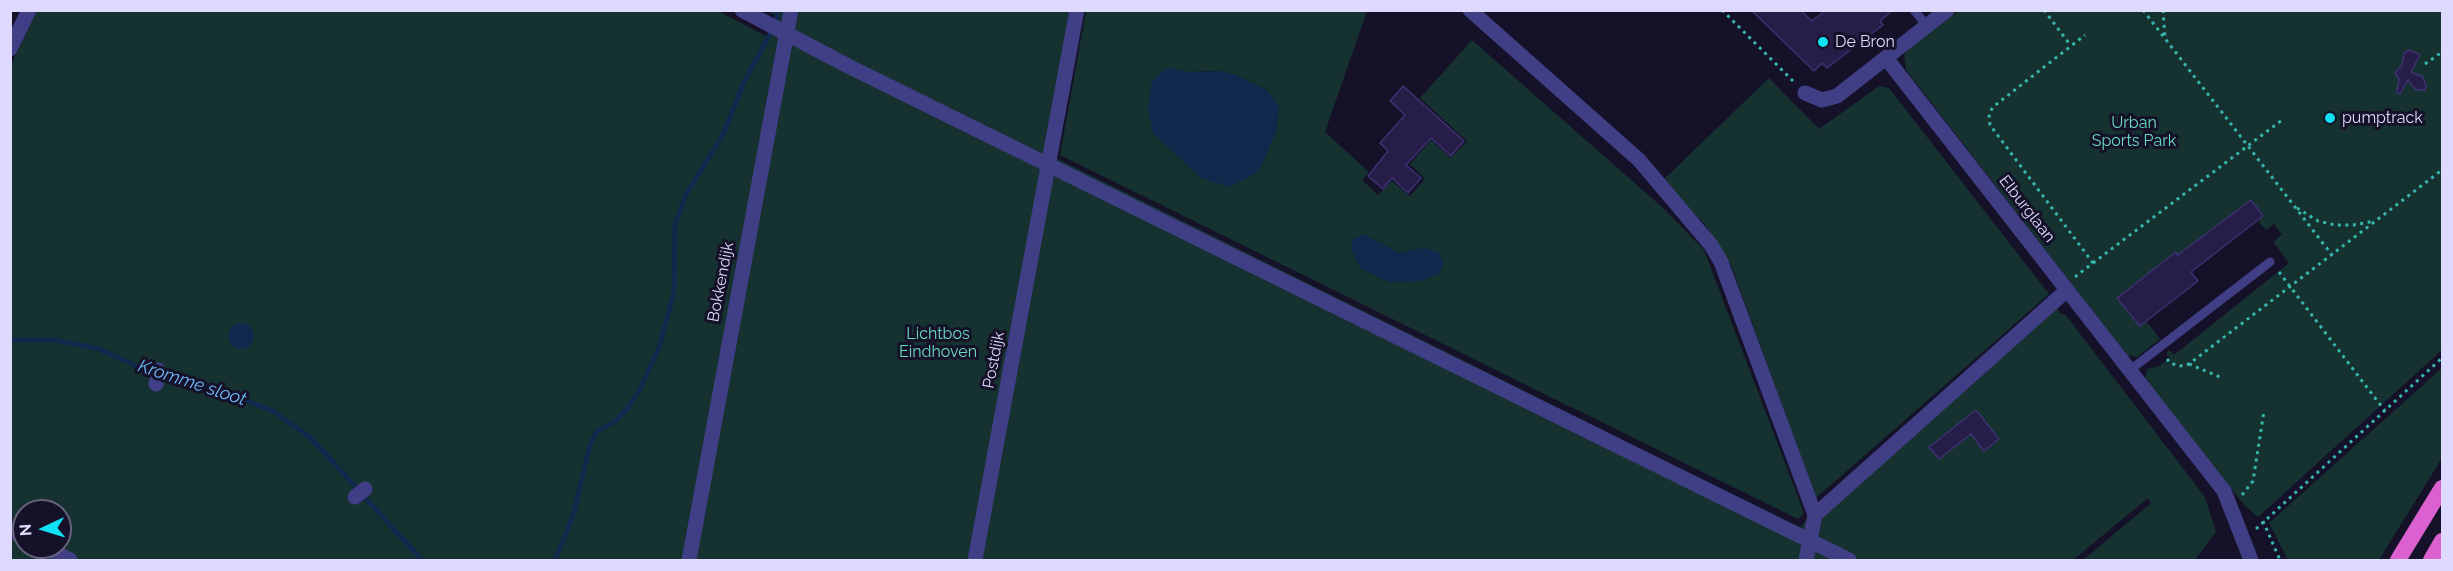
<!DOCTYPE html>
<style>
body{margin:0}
#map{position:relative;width:2453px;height:571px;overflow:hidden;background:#151128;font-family:Raleway,sans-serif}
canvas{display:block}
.frame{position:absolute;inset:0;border:12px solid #dedafd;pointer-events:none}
.north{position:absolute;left:12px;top:499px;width:60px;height:60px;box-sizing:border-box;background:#151128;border:2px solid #65617d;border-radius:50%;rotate:266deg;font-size:16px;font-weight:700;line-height:24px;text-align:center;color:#dedafd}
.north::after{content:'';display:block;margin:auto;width:21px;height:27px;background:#0fe1f4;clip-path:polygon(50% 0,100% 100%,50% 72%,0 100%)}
</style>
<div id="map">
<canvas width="2453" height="571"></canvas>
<div class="frame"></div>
<div class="north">N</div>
</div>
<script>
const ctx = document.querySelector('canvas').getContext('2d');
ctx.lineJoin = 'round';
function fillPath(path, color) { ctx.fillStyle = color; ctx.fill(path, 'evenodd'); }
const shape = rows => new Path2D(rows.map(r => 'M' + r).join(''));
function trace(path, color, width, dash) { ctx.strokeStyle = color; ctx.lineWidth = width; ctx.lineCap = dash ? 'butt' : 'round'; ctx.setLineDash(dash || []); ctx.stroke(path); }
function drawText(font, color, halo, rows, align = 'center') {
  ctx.font = font + ' Raleway,sans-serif'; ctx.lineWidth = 6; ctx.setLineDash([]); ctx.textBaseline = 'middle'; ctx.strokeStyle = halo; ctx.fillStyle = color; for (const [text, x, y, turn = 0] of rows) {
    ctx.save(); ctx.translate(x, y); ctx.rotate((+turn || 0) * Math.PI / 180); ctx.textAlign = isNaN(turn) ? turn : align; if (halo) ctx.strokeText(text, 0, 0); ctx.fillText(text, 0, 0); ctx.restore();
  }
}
const green = shape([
 [37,10,716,10,770,38,775,15,766,11,1072,11,1046,153,1800,528,1820,502,2050,300,2061,314,2065,314,2205,497,2216,532,2195,560,2083,560,2151,503,2148,498,2073,560,11,560,10,67],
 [24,511,60,511,60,547,24,547],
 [1086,11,1367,11,1325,132,1369,172,1362,180,1378,195,1392,181,1410,196,1425,179,1410,164,1431,140,1451,158,1467,141,1420,98,1472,40,1662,207,1704,250,1804,513,1798,519,1060,155],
 [1221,71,1236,75,1266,90,1279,106,1276,133,1188,72],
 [1363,234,1399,253,1423,248,1389,282,1361,268,1351,249],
 [1958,11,2442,11,2442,350,2258,517,2245,506,2145,379,2147,369,2159,366,2170,358,2166,353,2169,350,2174,355,2289,263,2273,242,2282,235,2274,224,2266,230,2258,221,2264,216,2251,200,2178,255,2175,252,2118,298,2139,326,2146,321,2160,339,2137,357,2127,355,1906,70,1904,55,1909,48],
 [1769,78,1819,129,1879,86,1889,88,2049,294,1816,498,1731,265,1703,222,1660,183],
 [2442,368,2442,458,2379,560,2288,560,2269,523]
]);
const water = shape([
 [1168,67,1188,72,1221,71,1236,75,1266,90,1279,106,1276,132,1259,171,1230,187,1201,178,1153,133,1148,109,1152,81],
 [1363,234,1399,253,1423,248,1439,252,1444,264,1439,274,1421,281,1389,282,1361,268,1351,249,1353,239],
 '228 336a13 13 0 1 1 26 0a13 13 0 1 1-26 0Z'
]);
const stream = shape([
 [776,20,778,10],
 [10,340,56,340,99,349,159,376,198,382,273,411,311,438,422,560],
 [555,560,573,516,590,445,597,431,614,422,627,409,640,389,659,348,674,292,675,225,686,194,723,135,744,82,771,32]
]);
const building = shape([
 [1751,10,1800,10,1812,21,1826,10,1893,10,1880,21,1883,25,1827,68,1822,63,1814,71,1751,10],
 [2410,50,2420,55,2411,72,2423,77,2426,86,2425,90,2416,90,2408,80,2400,94,2397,93,2399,79,2395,73,2402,65,2404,53,2410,50],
 [1403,86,1464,141,1451,156,1431,138,1406,165,1421,178,1408,193,1392,178,1383,189,1368,176,1388,151,1380,143,1405,115,1390,101,1403,86],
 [2251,200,2263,216,2191,272,2198,281,2140,326,2117,298,2176,252,2178,255,2251,200],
 [1976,410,1999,439,1984,451,1971,434,1939,459,1929,447,1976,410]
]);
const path = shape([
 [1722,10,1793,81],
 [2044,10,2071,46],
 [2143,10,2332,255],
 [2163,10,2165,39],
 [2425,64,2442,52],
 [2297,208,2318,221,2335,225,2353,225,2375,221],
 [2093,263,2282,120],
 [2279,272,2385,411],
 [2075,277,2093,263,1990,125,1989,114,1993,107,2085,35],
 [2167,359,2170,363,2180,366,2189,364,2442,170],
 [2189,364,2220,377],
 [2242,495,2253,481,2264,411],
 [2263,521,2280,560],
 [2256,529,2442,358]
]);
const service = shape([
 [1914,10,1927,26],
 [2130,370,2270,262]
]);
const minor = shape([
 [742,10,848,66,1849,560],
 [1470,10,1639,160,1711,245,1721,262,1815,515],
 [10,49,29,10],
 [1886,58,2224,491,2251,560],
 [1805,93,1822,100,1837,96,1947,10],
 [156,384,158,370],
 [355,497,365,489],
 [10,530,24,537],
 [44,547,70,560],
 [689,560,791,10],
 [975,560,1077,10],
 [1806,560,1815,515,2067,290]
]);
const trunk = shape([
 [2398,560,2442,488],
 [2431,560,2442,541]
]);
const markers = [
 [1823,42,6,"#0fe1f4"],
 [2330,118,6,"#0fe1f4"]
];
const poiNames = [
 ["De Bron",1835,42],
 ["pumptrack",2342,118]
];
const parkNames = [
 ["Urban",2134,123],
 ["Sports Park",2134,141],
 ["Lichtbos",938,334],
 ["Eindhoven",938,352]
];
const streetNames = [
 ["Elburglaan",2027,209,52],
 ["Bokkendijk",721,282,-79],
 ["Postdijk",994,360,-79]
];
const waterNames = [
 ["Kromme sloot",192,383,18]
];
fillPath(green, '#153231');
fillPath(water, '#11294d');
trace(stream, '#11294d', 5);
fillPath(building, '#261e49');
trace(building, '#3e3173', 1.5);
trace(path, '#36b6ac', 3, [3, 4.5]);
trace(service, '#403f85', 9);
trace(minor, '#403f85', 15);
trace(trunk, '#dc61d0', 16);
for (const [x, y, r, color] of markers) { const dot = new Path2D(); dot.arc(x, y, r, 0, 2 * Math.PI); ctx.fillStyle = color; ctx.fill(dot); trace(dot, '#151128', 2); }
drawText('16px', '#dedafd', '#151128', poiNames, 'left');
drawText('16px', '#68dbbd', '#151128', parkNames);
drawText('16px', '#dedafd', '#151128', streetNames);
drawText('italic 18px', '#6dbaf9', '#151128', waterNames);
</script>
